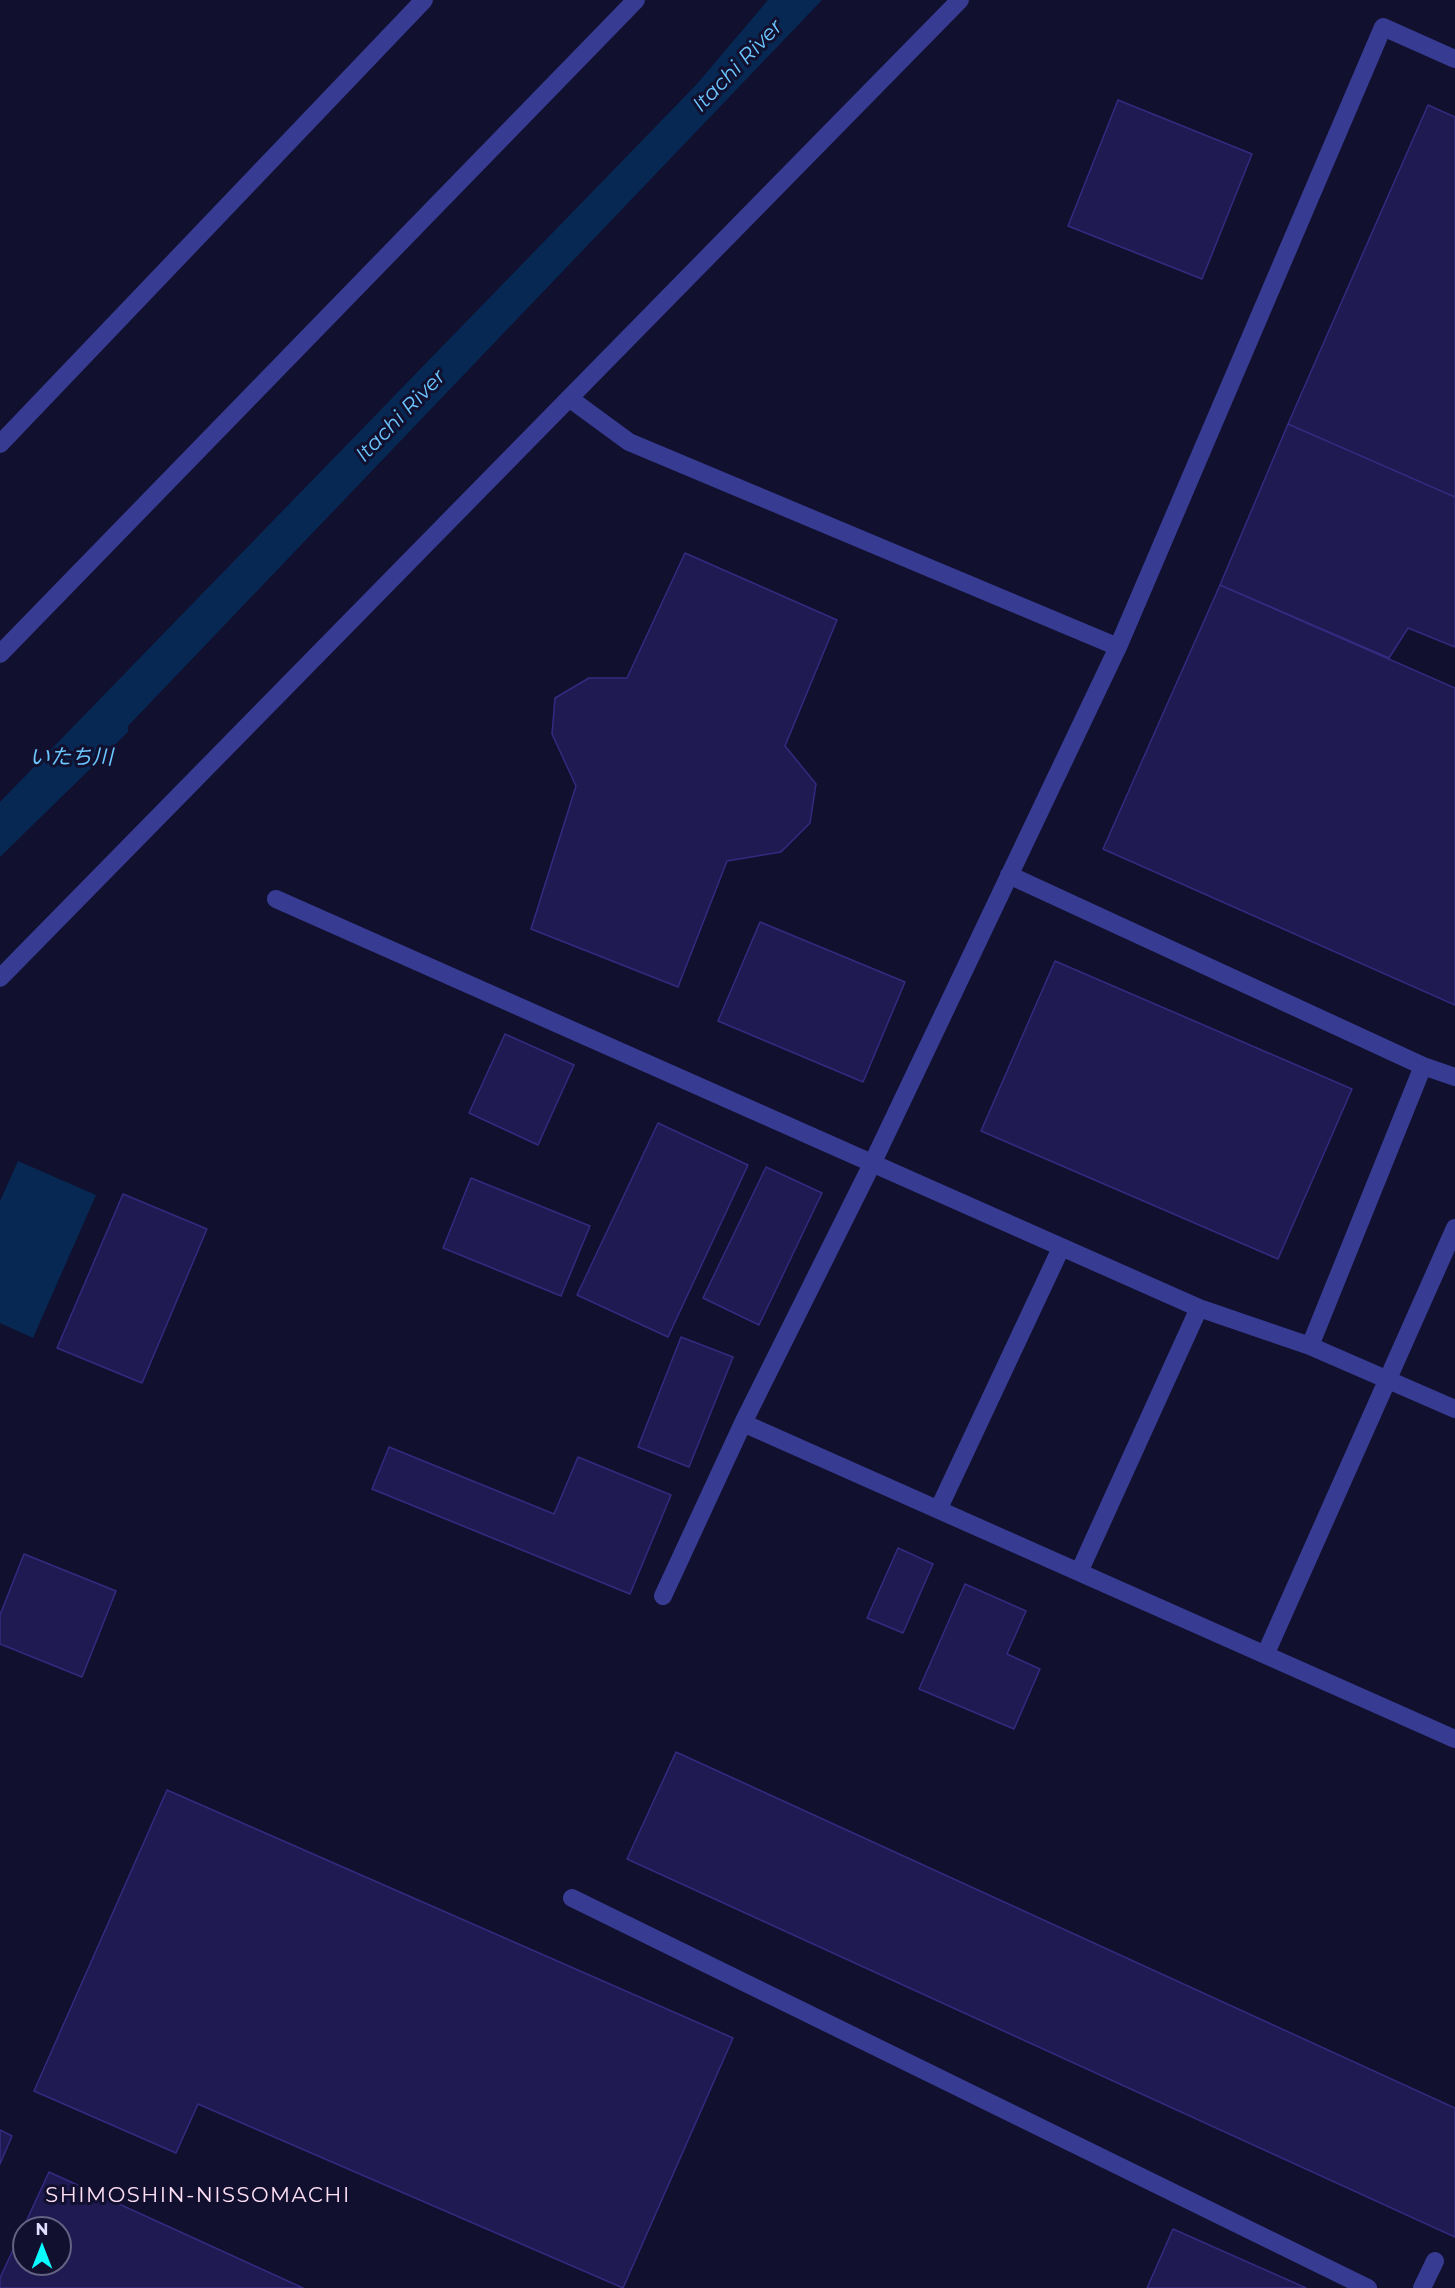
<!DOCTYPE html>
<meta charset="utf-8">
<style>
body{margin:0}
#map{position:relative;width:1455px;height:2288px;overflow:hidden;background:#12102f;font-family:Montserrat,sans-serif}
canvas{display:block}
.north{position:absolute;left:12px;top:2216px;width:60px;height:60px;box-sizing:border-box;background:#12102f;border:2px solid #646282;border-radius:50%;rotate:0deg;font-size:16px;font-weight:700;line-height:24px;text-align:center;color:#dfdeff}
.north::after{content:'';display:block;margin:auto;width:21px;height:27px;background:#0afbff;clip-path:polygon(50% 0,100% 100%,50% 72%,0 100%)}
</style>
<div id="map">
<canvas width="1455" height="2288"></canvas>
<div class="north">N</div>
</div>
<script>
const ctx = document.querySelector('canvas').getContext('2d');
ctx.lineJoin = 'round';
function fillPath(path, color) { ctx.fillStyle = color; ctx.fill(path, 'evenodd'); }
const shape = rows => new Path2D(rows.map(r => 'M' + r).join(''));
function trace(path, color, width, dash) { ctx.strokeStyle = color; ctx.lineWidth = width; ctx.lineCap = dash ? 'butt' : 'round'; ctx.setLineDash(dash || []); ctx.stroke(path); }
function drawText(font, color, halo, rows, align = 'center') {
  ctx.font = font + ' Montserrat,"Noto Sans JP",sans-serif'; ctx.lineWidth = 6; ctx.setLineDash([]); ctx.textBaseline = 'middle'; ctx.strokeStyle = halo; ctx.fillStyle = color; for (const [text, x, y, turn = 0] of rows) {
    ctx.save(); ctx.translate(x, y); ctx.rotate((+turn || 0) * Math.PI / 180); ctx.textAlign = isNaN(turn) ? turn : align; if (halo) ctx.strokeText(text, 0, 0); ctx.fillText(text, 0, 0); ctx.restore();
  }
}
const water = shape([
 [768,0,822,0,128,726,128,732,0,857,0,802,696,85],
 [18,1161,96,1195,33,1338,0,1323,0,1201]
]);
const building = shape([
 [1118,100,1252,154,1202,279,1068,226,1118,100],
 [1428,105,1455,117,1455,497,1288,424,1428,105],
 [1288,424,1455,497,1455,647,1408,628,1389,658,1220,585,1288,424],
 [685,553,837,620,785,746,816,784,810,823,781,852,727,861,678,987,531,929,576,786,552,734,555,698,589,678,627,678,685,553],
 [1220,585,1455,688,1455,1005,1103,849,1220,585],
 [760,922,905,982,863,1082,718,1021,760,922],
 [1055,961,1352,1089,1278,1259,981,1131,1055,961],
 [505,1034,574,1065,538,1145,469,1113,505,1034],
 [658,1123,748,1165,668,1337,577,1295,658,1123],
 [766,1167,822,1193,759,1325,703,1298,766,1167],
 [471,1178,590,1226,561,1296,443,1248,471,1178],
 [123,1194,207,1229,142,1383,57,1348,123,1194],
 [681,1337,733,1357,689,1467,638,1447,681,1337],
 [389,1447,554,1514,578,1457,671,1495,630,1594,372,1489,389,1447],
 [898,1548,933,1564,903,1633,867,1618,898,1548],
 [24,1554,116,1591,82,1677,0,1644,0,1615,24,1554],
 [965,1584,1026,1611,1007,1654,1040,1669,1014,1729,919,1689,965,1584],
 [676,1752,1455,2108,1455,2237,627,1859,676,1752],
 [167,1790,733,2038,623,2288,198,2104,176,2153,34,2091,167,1790],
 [0,2130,12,2136,0,2164,0,2130],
 [49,2172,303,2288,0,2288,0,2278,49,2172],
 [24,2228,60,2228,60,2264,24,2264,24,2228],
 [1173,2229,1306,2288,1147,2288,1173,2229]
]);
const minor = shape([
 [569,398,629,442,1118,647],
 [0,444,424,0],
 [0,654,636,0],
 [276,899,1199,1308,1310,1346,1423,1066,1009,875],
 [0,978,960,0],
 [1423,1066,1455,1077],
 [1310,1346,1455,1409],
 [743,1423,1455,1739],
 [939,1508,1061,1248],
 [1080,1570,1199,1308],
 [663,1596,743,1423,872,1164,1118,647,1383,27,1455,59],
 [1266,1653,1455,1228],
 [572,1898,1368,2288],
 [1422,2288,1435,2261]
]);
const waterNames = [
 ["Itachi River",738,66,-46],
 ["Itachi River",401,416,-46],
 ["いたち川",71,758]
];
const neighbourhoodNames = [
 ["SHIMOSHIN-NISSOMACHI",198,2196]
];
fillPath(water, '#062852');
fillPath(building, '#201a52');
trace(building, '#342a80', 1.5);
trace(minor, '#373b92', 18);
drawText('italic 21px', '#6cc7ff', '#12102f', waterNames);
ctx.letterSpacing = '1.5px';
drawText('21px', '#ffe0f6', '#12102f', neighbourhoodNames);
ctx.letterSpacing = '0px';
</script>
